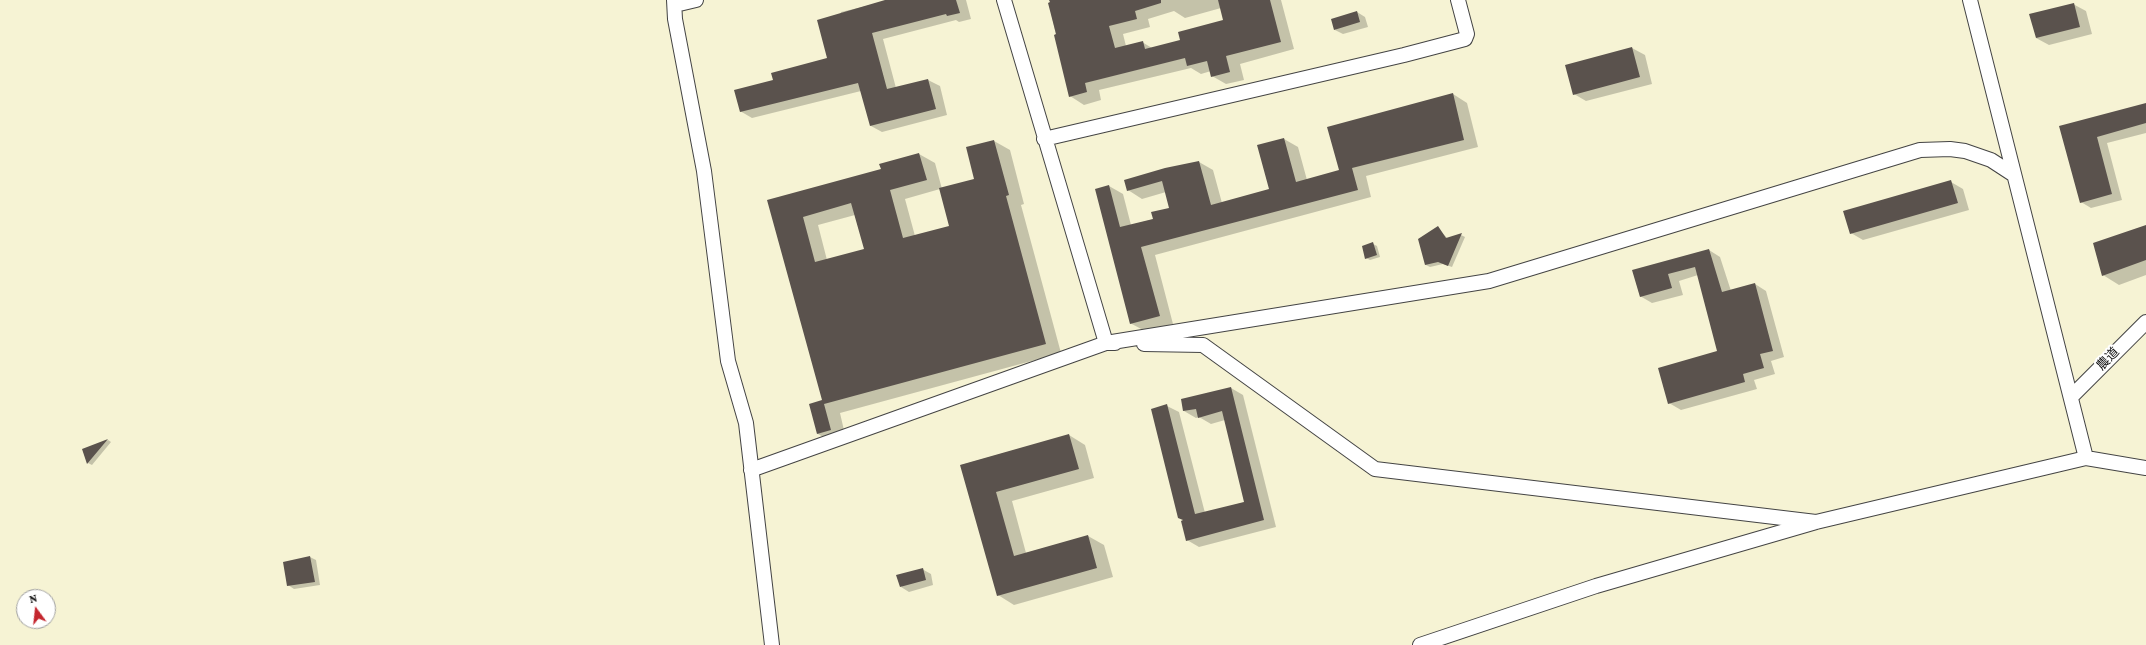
<!DOCTYPE html>
<meta charset="utf-8">
<style>
body{margin:0}
#map{position:relative;width:2146px;height:645px;overflow:hidden;background:#fffdf5;font-family:"Crimson Pro",serif}
canvas{display:block}
.north{position:absolute;left:16px;top:589px;width:40px;height:40px;box-sizing:border-box;background:#fff;border:1px solid #a0a0a0;border-radius:50%;rotate:345deg;font-size:11px;font-weight:700;line-height:16px;text-align:center;color:#111}
.north::after{content:'';display:block;margin:auto;width:14px;height:18px;background:#c4262e;clip-path:polygon(50% 0,100% 100%,50% 72%,0 100%)}
</style>
<div id="map">
<canvas width="2146" height="645"></canvas>
<div class="north">N</div>
</div>
<script>
const ctx = document.querySelector('canvas').getContext('2d');
ctx.lineJoin = 'round';
function fillPath(path, color) { ctx.fillStyle = color; ctx.fill(path, 'evenodd'); }
const shape = rows => new Path2D(rows.map(r => 'M' + r).join(''));
function trace(path, color, width, dash) { ctx.strokeStyle = color; ctx.lineWidth = width; ctx.lineCap = dash ? 'butt' : 'round'; ctx.setLineDash(dash || []); ctx.stroke(path); }
function drawText(font, color, halo, rows, align = 'center') {
  ctx.font = font + ' "Crimson Pro","Noto Sans SC",serif'; ctx.lineWidth = 4; ctx.setLineDash([]); ctx.textBaseline = 'middle'; ctx.strokeStyle = halo; ctx.fillStyle = color; for (const [text, x, y, turn = 0] of rows) {
    ctx.save(); ctx.translate(x, y); ctx.rotate((+turn || 0) * Math.PI / 180); ctx.textAlign = isNaN(turn) ? turn : align; if (halo) ctx.strokeText(text, 0, 0); ctx.fillText(text, 0, 0); ctx.restore();
  }
}
const farmland = shape([
 [0,0,2146,0,2146,645,0,645],
 [24,597,48,597,48,621,24,621]
]);
const shadow = shape([
 [892,0,966,0,971,19,959,22,956,20,883,39,896,88,928,80,940,86,947,115,882,132,871,126,861,91,752,118,740,111,774,81,828,59,841,12],
 [1050,0,1281,0,1294,49,1240,64,1244,80,1226,84,1212,76,1211,71,1201,74,1191,68,1099,90,1101,100,1084,105,1070,96,1049,4,1051,3],
 [1221,8,1225,21,1181,41,1152,48,1142,42,1126,46,1123,34,1150,27,1148,19,1174,11,1185,18],
 [2073,4,2086,11,2092,34,2049,45,2036,38],
 [1357,12,1365,17,1368,27,1343,34,1335,30],
 [1632,48,1645,55,1652,84,1586,101,1574,94],
 [1453,94,1467,103,1478,147,1366,176,1371,197,1155,255,1173,324,1145,331,1130,323,1109,186,1123,194,1131,225,1154,219,1170,209,1166,192,1142,199,1128,190,1199,162,1213,170,1222,203,1270,190,1284,139,1298,147,1307,180,1340,171],
 [2146,105,2146,133,2107,143,2122,200,2091,208,2081,202,2060,127],
 [994,141,1010,150,1024,204,1021,205,1061,353,840,413,846,439,834,443,818,434,823,401,768,201,882,170,919,154,935,163,942,189,976,180],
 [940,189,950,227,915,236,905,199],
 [855,215,865,250,827,260,818,225],
 [1951,182,1963,189,1969,210,1863,240,1851,233],
 [2146,226,2146,275,2119,285,2103,275],
 [1438,228,1448,239,1461,235,1465,237,1452,267,1443,264,1430,267,1426,265,1420,240],
 [1373,244,1377,246,1380,257,1370,260,1366,258],
 [1709,250,1720,257,1731,291,1755,284,1766,291,1784,357,1771,361,1775,374,1754,380,1757,389,1681,410,1669,403,1718,352,1698,275,1679,281,1683,295,1652,303,1640,296,1633,271],
 [1231,388,1243,395,1276,527,1199,547,1187,540,1167,406,1179,412,1205,513,1245,502,1225,420,1211,424,1199,417,1196,418,1184,411,1182,400],
 [1069,435,1085,445,1094,478,1012,501,1026,553,1088,536,1104,545,1113,577,1014,605,998,595,961,465],
 [108,440,111,442,92,465,88,463,83,450],
 [310,557,316,560,320,585,294,589,288,585],
 [922,569,931,574,933,585,909,592,901,587]
]);
const building = shape([
 [885,0,956,0,960,13,947,16,946,14,872,33,887,89,928,79,936,109,870,126,858,83,740,112,734,90,773,80,771,73,827,58,817,20],
 [1049,0,1161,0,1161,3,1135,11,1137,19,1109,26,1115,48,1143,41,1145,49,1180,40,1178,32,1223,20,1218,0,1270,0,1281,42,1226,56,1230,72,1211,77,1207,61,1187,66,1185,58,1085,83,1087,92,1069,97,1054,35,1056,34,1048,3,1050,2],
 [2074,3,2080,27,2036,38,2029,14],
 [1357,11,1360,22,1334,30,1331,19],
 [1632,47,1640,77,1573,95,1565,65],
 [1453,93,1464,140,1352,168,1358,190,1141,247,1160,316,1130,324,1095,189,1109,185,1120,227,1153,219,1151,212,1169,208,1162,181,1127,191,1124,180,1165,168,1199,161,1211,205,1269,189,1257,145,1284,138,1296,182,1339,170,1327,127],
 [2146,103,2146,123,2097,137,2112,194,2080,203,2059,126],
 [994,140,1009,195,1006,196,1046,344,824,404,831,430,817,434,809,404,822,400,767,200,881,169,879,164,919,153,927,180,890,190,903,238,949,226,939,188,974,179,966,147],
 [851,203,864,249,815,262,803,217],
 [1951,180,1958,203,1850,234,1843,211],
 [2146,225,2146,260,2102,276,2093,243],
 [1438,226,1446,238,1462,233,1448,266,1438,262,1425,265,1418,239],
 [1373,242,1377,255,1365,259,1362,246],
 [1709,249,1722,292,1755,283,1773,351,1760,354,1764,368,1743,374,1745,382,1668,404,1658,368,1717,351,1695,267,1668,274,1672,288,1640,297,1632,270],
 [1231,387,1264,520,1186,541,1181,521,1183,520,1178,518,1151,409,1167,404,1195,514,1244,502,1222,411,1198,418,1196,409,1183,411,1181,399],
 [1069,434,1079,469,996,492,1014,556,1088,535,1097,568,997,596,960,465],
 [108,439,87,464,82,449],
 [310,556,315,582,287,586,283,562],
 [923,568,926,580,900,587,896,575]
]);
const minor = shape([
 [674,0,675,19,704,171,728,361,746,423,772,645],
 [1004,0,1106,343,1489,281,1920,150,1950,149,1965,151,1991,160,2014,175],
 [1970,0,2086,458],
 [675,5,696,0],
 [1044,139,1404,55,1465,39,1467,34,1458,0],
 [1144,344,1203,345,1375,469,1816,522],
 [2071,397,2146,322],
 [751,470,1106,343,1115,343],
 [1420,645,1596,586,1816,522,2086,458,2146,468]
]);
const streetNames = [
 ["農道",2108,359,-46]
];
fillPath(farmland, '#f6f3d4');
fillPath(shadow, '#0003');
fillPath(building, '#5a524d');
trace(minor, '#444', 16);
trace(minor, '#fff', 14);
drawText('13px', '#111', '#fff', streetNames);
</script>
